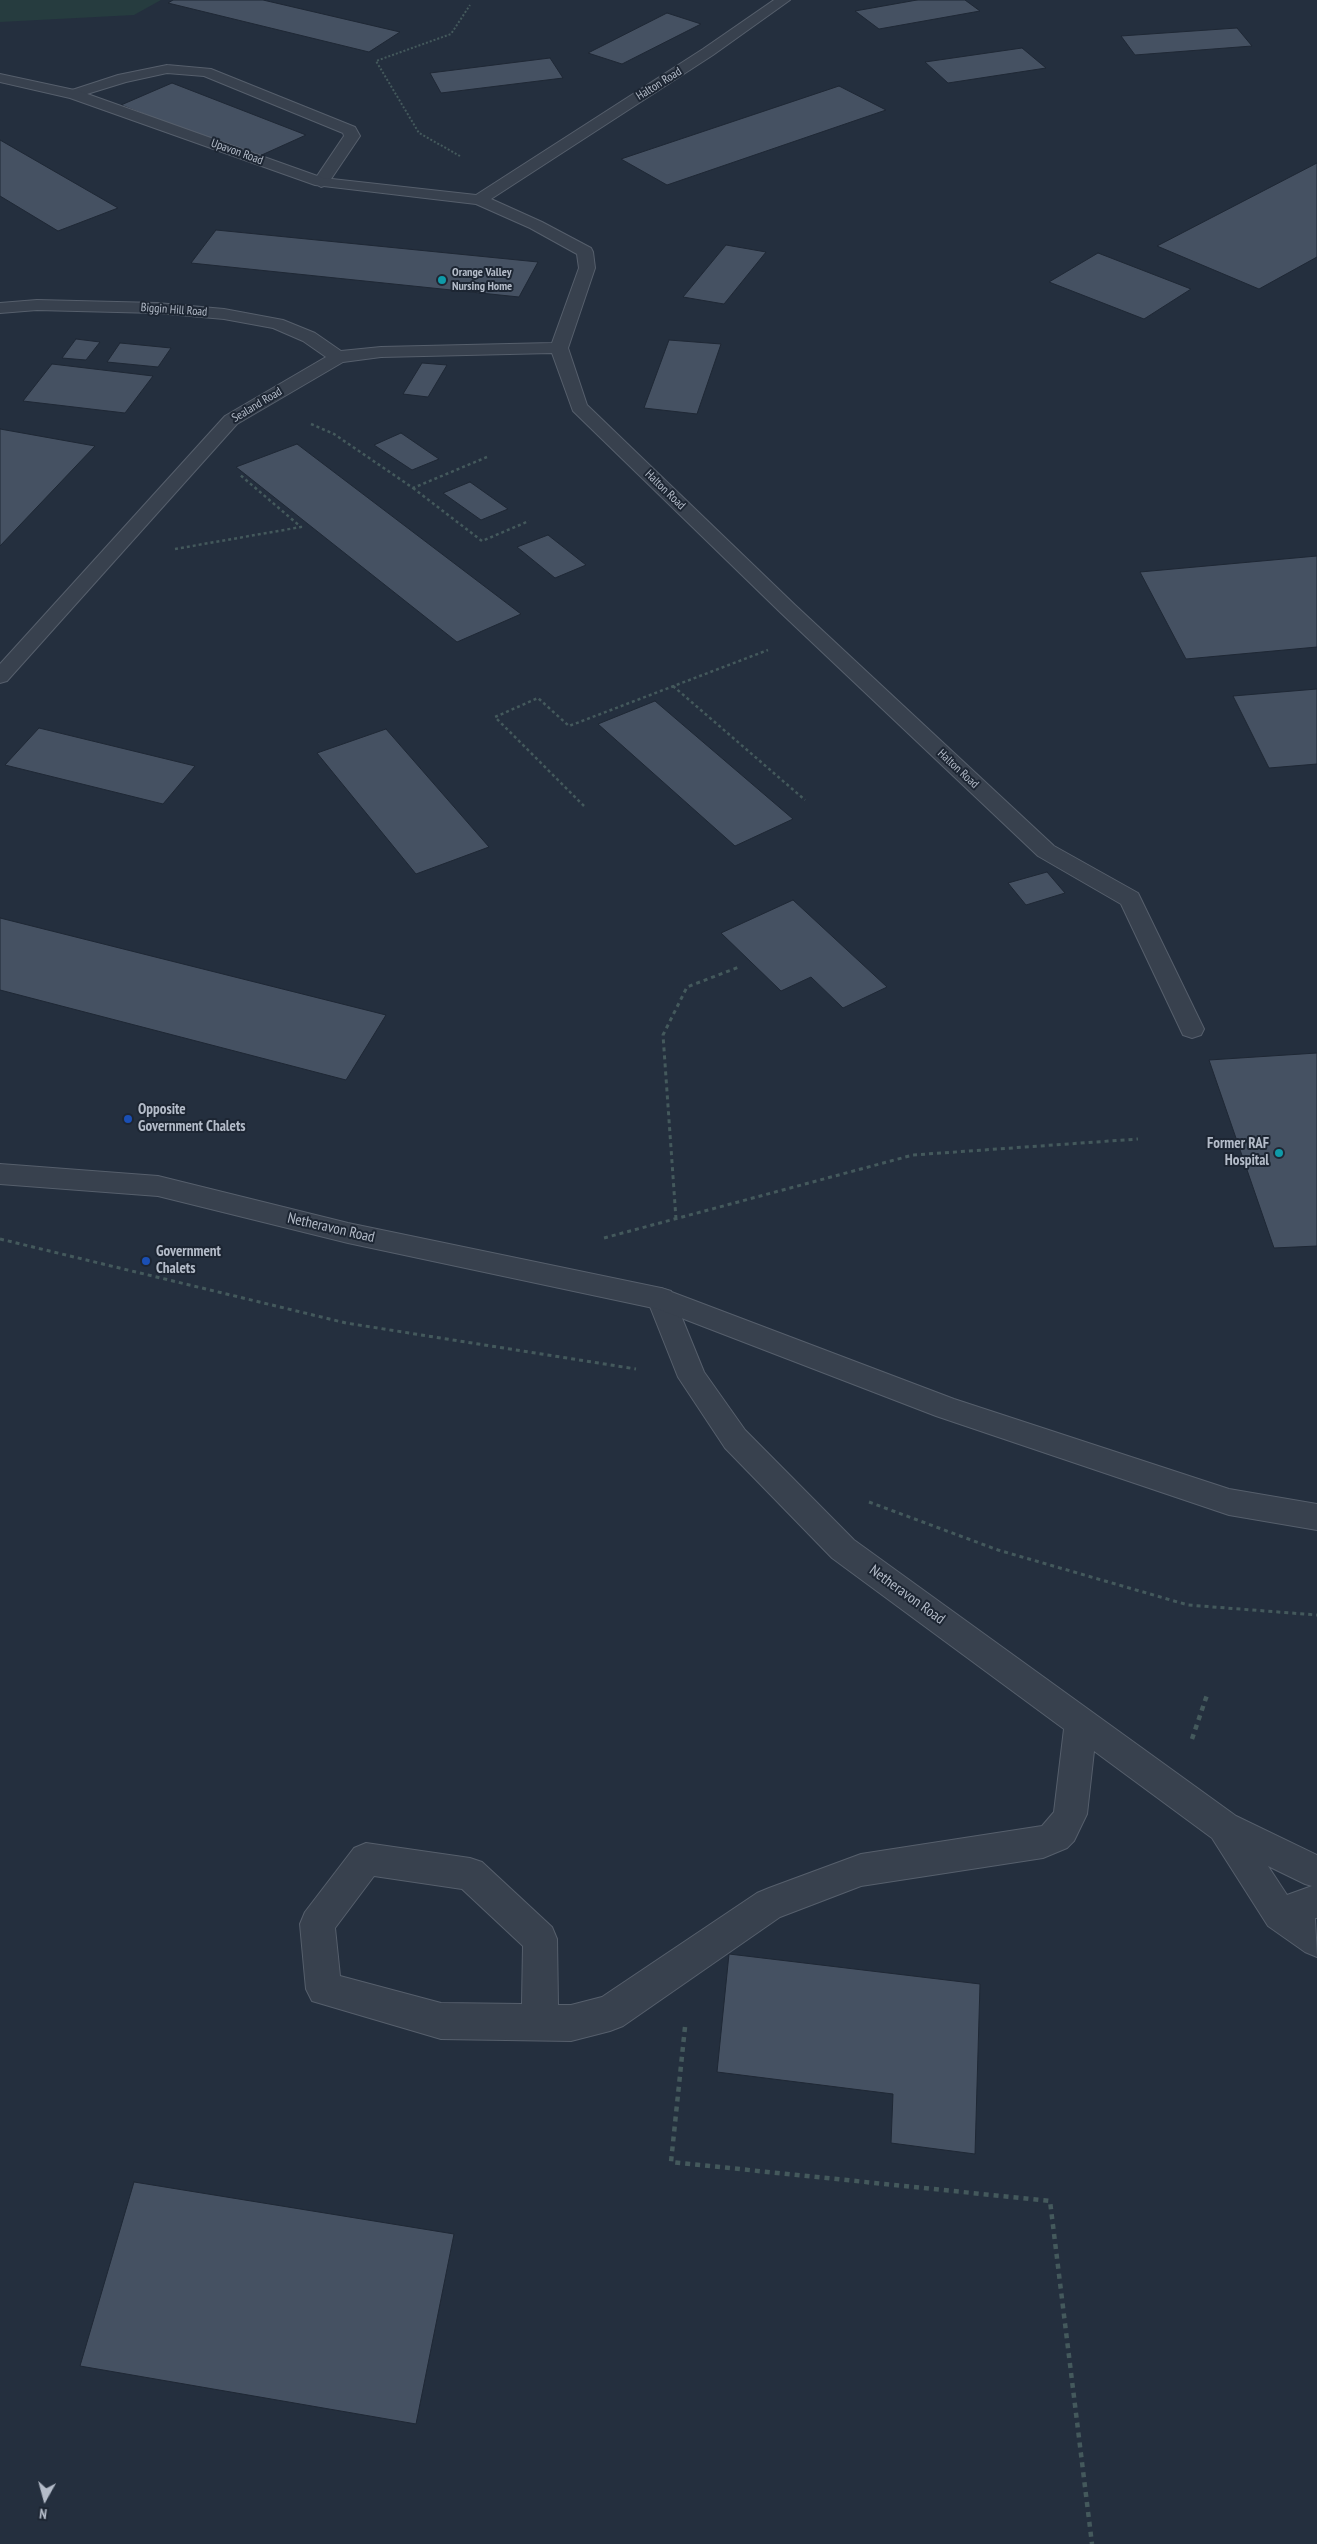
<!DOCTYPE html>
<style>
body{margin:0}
#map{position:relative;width:1317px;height:2544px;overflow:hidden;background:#242f3e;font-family:"PT Sans Narrow",sans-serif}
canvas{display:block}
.north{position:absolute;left:20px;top:2474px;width:50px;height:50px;-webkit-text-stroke:4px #1d2633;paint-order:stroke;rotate:187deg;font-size:14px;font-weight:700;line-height:20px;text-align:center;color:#b4bcc9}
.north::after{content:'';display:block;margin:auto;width:18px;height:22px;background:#b4bcc9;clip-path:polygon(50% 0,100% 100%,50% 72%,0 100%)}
</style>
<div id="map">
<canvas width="1317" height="2544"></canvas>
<div class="north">N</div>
</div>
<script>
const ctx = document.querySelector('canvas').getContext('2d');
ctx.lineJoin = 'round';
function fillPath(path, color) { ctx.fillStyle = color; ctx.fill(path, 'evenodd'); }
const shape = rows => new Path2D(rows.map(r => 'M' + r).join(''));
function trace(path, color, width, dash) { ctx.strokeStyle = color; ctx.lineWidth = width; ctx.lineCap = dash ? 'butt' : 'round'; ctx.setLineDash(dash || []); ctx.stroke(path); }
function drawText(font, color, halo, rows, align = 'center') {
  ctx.font = font + ' "PT Sans Narrow",sans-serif'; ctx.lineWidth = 4; ctx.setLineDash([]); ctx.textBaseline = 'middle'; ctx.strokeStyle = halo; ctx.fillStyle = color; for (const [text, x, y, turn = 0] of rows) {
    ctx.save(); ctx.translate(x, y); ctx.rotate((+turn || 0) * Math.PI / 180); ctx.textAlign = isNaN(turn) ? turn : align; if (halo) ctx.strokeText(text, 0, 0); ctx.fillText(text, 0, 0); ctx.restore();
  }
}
const green = shape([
 [0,0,161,0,134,15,0,22]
]);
const building = shape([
 [173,0,263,0,400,32,369,52,168,3,173,0],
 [917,0,965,0,980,11,879,29,855,11,917,0],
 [667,13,701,24,622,64,588,53,667,13],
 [1237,28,1252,46,1135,55,1121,36,1237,28],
 [1022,48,1046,68,948,83,925,62,1022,48],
 [550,58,563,78,441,93,430,73,550,58],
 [172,83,306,135,255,158,121,105,172,83],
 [839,86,886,110,667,185,621,159,839,86],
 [0,140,118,208,58,231,0,196,0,140],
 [1317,163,1317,257,1259,289,1157,246,1317,163],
 [216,230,538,262,519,297,191,263,216,230],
 [726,245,766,252,724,304,683,297,726,245],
 [1098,253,1191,289,1144,319,1049,282,1098,253],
 [76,339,100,342,86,360,62,358,76,339],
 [669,340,721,344,697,414,644,408,669,340],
 [120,343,171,348,158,367,107,362,120,343],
 [422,363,447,365,428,397,403,394,422,363],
 [52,364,153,376,125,413,23,401,52,364],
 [0,429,95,446,0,546,0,429],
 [401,433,439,459,412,470,374,445,401,433],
 [297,444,521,614,457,642,236,467,297,444],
 [470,482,508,509,481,520,443,493,470,482],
 [548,535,586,565,555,578,517,547,548,535],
 [1317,556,1317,647,1186,659,1140,572,1317,556],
 [1317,689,1317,764,1269,768,1233,696,1317,689],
 [655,701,793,819,735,846,598,724,655,701],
 [39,728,195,766,163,804,5,765,39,728],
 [386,729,489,847,416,874,317,753,386,729],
 [1047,872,1065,893,1026,905,1008,883,1047,872],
 [793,900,887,987,843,1008,811,977,781,991,721,933,793,900],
 [0,918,386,1015,346,1080,0,990,0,918],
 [1317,1053,1317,1246,1274,1248,1209,1060,1317,1053],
 [729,1954,980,1984,975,2154,891,2143,893,2094,717,2072,729,1954],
 [134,2182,454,2234,416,2424,80,2366,134,2182]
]);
const pathFar3 = shape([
 [460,156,419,133,376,61,451,34,470,5]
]);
const pathFar2 = shape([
 [311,424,334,434,413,488,487,457],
 [413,488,482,541,529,521],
 [175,549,301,527,239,474],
 [673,686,805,800],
 [584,806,495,717,538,698,569,726,768,650]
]);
const pathFar1 = shape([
 [676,1219,663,1035,687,987,739,967],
 [604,1238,913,1155,1138,1139],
 [0,1239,346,1323,636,1369],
 [869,1502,998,1550,1188,1605,1317,1615]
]);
const path = shape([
 [1192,1739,1207,1695],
 [685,2027,671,2162,1050,2201,1092,2544]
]);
const service = shape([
 [167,65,211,69,355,127,360,136,327,185,321,187,313,182,344,136,343,133,204,76,167,73,126,82,74,98,67,94,69,91,118,75,167,65],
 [661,1288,671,1291,704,1372,745,1430,854,1540,1236,1816,1317,1855,1317,1918,1315,1918,1317,1957,1305,1952,1268,1926,1212,1838,1094,1751,1087,1814,1074,1841,1067,1848,1043,1858,861,1886,780,1917,623,2026,610,2031,571,2041,441,2039,312,2001,306,1989,300,1924,305,1912,354,1848,366,1843,470,1858,482,1862,552,1927,557,1939,558,2005,571,2005,602,1997,757,1893,769,1888,861,1854,1042,1826,1054,1812,1064,1729,832,1558,725,1448,678,1377,647,1299,651,1291,661,1288],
 [1268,1866,1305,1884,1312,1886,1287,1895,1268,1866],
 [374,1876,462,1889,523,1946,522,2004,441,2003,340,1976,335,1928,374,1876]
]);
const minor = shape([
 [774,0,790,0,713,55,491,199,542,222,591,248,593,252,595,268,568,348,587,405,795,605,1054,846,1138,893,1204,1029,1201,1035,1192,1038,1183,1035,1121,904,1038,856,781,613,573,411,552,353,381,357,343,362,237,424,7,681,0,683,0,664,225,416,326,357,303,341,273,328,224,319,157,313,37,310,0,313,0,303,37,300,157,303,224,309,283,320,315,333,341,351,381,347,552,343,579,268,577,254,530,228,476,204,315,185,70,98,0,82,0,74,79,91,323,178,476,195,703,49,774,0],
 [0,1164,158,1176,348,1223,661,1288,954,1399,1229,1489,1317,1504,1317,1530,1229,1515,936,1416,658,1309,348,1243,158,1196,0,1184,0,1164]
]);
const markers = [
 [442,280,5,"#0f9aa8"],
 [128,1119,5,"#1a4fb4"],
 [1279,1153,5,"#0f9aa8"],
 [146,1261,5,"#1a4fb4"]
];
const farStreetnames = [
 ["Halton Road",659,84,-32],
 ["Upavon Road",237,152,20],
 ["Biggin Hill Road",174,310,4],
 ["Sealand Road",257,405,-31],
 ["Halton Road",665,490,44],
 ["Halton Road",958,769,43]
];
const farPoinames = [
 ["Orange Valley",452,273],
 ["Nursing Home",452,287]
];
const poiNames = [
 ["Opposite",138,1110],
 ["Government Chalets",138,1127],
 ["Former RAF",1269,1144,"right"],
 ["Hospital",1269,1161,"right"],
 ["Government",156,1252],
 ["Chalets",156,1269]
];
const streetNames = [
 ["Netheravon Road",331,1228,13],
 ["Netheravon Road",907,1595,36]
];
fillPath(green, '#263c3f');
fillPath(building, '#455162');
trace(building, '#1f2835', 1);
trace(service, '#565f6c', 2);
trace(minor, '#565f6c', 2);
trace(pathFar3, '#44595c', 2, [2, 2]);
trace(pathFar2, '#44595c', 2.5, [3, 3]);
trace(pathFar1, '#44595c', 3, [4, 4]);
trace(path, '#44595c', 4.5, [5, 5]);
fillPath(service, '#38414e');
fillPath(minor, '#38414e');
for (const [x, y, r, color] of markers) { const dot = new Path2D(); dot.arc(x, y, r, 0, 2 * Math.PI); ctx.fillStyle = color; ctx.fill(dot); trace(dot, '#1d2633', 2); }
drawText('12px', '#b4bcc9', '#1d2633', farStreetnames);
drawText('bold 12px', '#b4bcc9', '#1d2633', farPoinames, 'left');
drawText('bold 15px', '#b4bcc9', '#1d2633', poiNames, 'left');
drawText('15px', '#b4bcc9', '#1d2633', streetNames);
</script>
